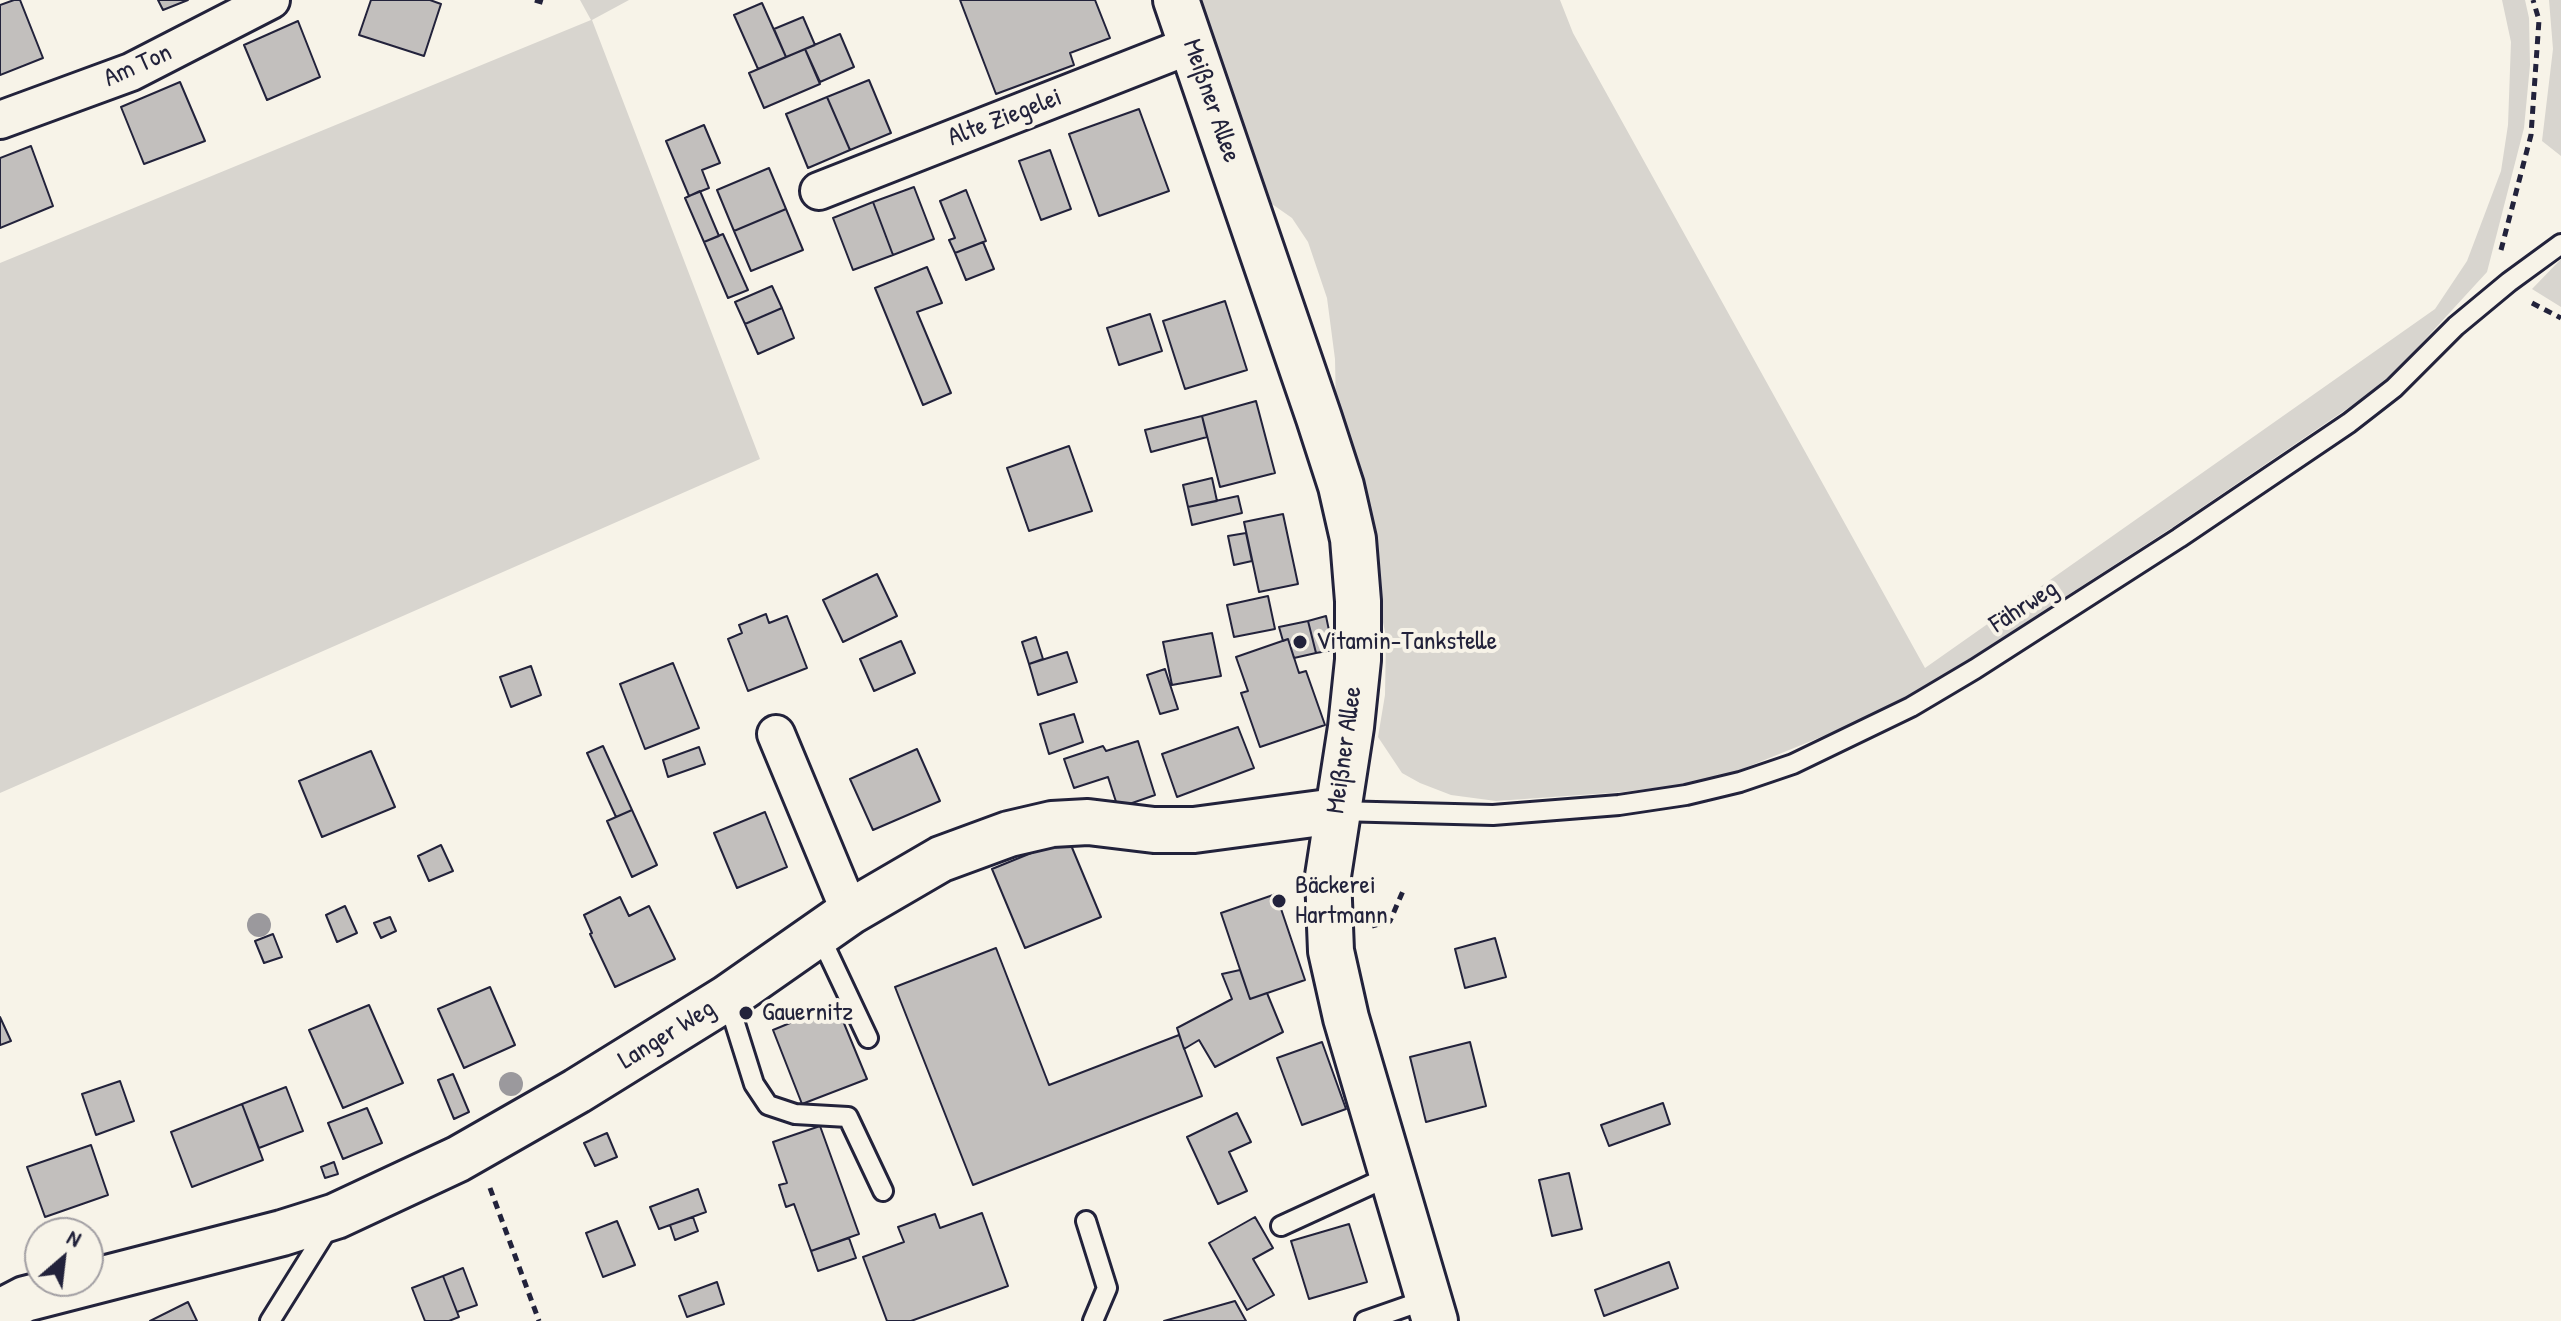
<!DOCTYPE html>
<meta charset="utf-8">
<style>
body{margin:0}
#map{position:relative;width:2561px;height:1321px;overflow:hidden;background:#f7f3e8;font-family:"Patrick Hand",sans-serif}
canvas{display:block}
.north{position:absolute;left:24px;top:1217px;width:80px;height:80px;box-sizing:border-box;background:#f7f3e8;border:2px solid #a29fa3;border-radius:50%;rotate:28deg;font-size:22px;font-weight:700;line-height:32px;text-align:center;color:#22223b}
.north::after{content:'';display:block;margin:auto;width:28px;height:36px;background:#22223b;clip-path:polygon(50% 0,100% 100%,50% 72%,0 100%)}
</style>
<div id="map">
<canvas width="2561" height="1321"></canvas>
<div class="north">N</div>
</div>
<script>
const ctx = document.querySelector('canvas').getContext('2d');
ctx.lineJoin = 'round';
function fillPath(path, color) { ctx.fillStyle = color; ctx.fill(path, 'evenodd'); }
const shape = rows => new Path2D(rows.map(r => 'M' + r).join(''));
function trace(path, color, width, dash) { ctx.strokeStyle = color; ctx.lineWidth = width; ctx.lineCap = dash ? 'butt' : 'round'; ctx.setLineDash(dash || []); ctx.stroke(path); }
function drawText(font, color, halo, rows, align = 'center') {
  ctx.font = font + ' "Patrick Hand",sans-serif'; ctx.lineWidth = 8; ctx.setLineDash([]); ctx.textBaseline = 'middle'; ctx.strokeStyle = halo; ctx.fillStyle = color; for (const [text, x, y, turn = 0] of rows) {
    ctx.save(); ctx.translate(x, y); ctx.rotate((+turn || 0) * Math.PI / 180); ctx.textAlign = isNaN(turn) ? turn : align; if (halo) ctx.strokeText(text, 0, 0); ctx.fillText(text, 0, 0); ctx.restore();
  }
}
const green = shape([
 [580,0,629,0,592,20,760,459,0,793,0,263,591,20],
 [1197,0,1560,0,1573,33,1925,668,2435,309,2467,261,2501,171,2508,125,2511,42,2502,0,2525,0,2529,18,2530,65,2524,128,2487,272,2397,370,2360,400,2176,525,1909,698,1848,726,1735,772,1685,784,1623,792,1496,801,1451,795,1420,783,1402,773,1378,737,1385,695,1386,636,1336,409,1335,359,1327,298,1308,242,1292,218,1272,204],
 [2549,0,2561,0,2561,156,2542,141,2553,49],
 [2561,259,2561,307,2532,289]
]);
const building = shape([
 [14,0,20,0,43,58,0,75,0,5,14,0],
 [158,0,188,0,163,10,158,0],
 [371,0,430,0,441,4,424,56,359,35,371,0],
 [960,0,1095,0,1110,38,1070,53,1074,65,996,94,960,0],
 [762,3,786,57,758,69,734,15,762,3],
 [803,17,815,45,786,57,774,29,803,17],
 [298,21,320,77,267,100,244,45,298,21],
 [840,34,854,67,820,82,805,49,840,34],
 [805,49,820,84,764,108,749,73,805,49],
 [869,80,891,133,850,150,827,97,869,80],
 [180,82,205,141,144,164,121,107,180,82],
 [827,97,850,150,808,168,786,114,827,97],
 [1139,109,1169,191,1099,216,1069,134,1139,109],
 [704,125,720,163,702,170,709,188,689,196,666,141,704,125],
 [31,146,53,206,0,228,0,158,31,146],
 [1050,150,1071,209,1041,220,1019,161,1050,150],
 [769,168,786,209,734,231,717,190,769,168],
 [914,187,934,239,893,255,873,202,914,187],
 [966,190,986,241,955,253,949,240,955,238,940,201,966,190],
 [700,191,719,236,704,242,685,198,700,191],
 [873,202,893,255,853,270,833,218,873,202],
 [786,209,803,250,751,271,734,231,786,209],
 [723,234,748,290,728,298,704,242,723,234],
 [983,242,994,269,966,280,955,253,983,242],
 [927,267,942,303,917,312,951,393,923,405,875,288,927,267],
 [772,286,782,308,745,324,735,302,772,286],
 [1225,301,1247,370,1185,389,1163,321,1225,301],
 [782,308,794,338,758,354,745,324,782,308],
 [1150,314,1162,351,1119,365,1107,328,1150,314],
 [1256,401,1275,473,1220,487,1202,416,1256,401],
 [1202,416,1207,437,1151,452,1145,430,1202,416],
 [1069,446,1092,511,1029,531,1007,468,1069,446],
 [1212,478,1217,501,1188,507,1183,485,1212,478],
 [1238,496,1242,513,1192,525,1188,507,1238,496],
 [1283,514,1298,584,1259,592,1244,522,1283,514],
 [1246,533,1252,561,1234,565,1228,536,1246,533],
 [877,574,897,616,843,642,823,600,877,574],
 [1268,596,1275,629,1234,637,1227,605,1268,596],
 [766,614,769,623,787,616,807,668,748,691,728,639,742,633,739,625,766,614],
 [1326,616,1333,650,1316,653,1308,621,1326,616],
 [1308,621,1316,653,1294,658,1288,639,1283,641,1279,627,1308,621],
 [1212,633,1221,676,1172,685,1163,642,1212,633],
 [1036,637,1043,659,1029,664,1022,642,1036,637],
 [1288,639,1299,673,1306,671,1325,725,1260,747,1241,693,1248,691,1236,657,1288,639],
 [901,641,915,673,874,691,860,659,901,641],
 [1067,652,1077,682,1038,695,1029,664,1067,652],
 [673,663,699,728,645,749,620,684,673,663],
 [531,666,541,695,511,707,500,677,531,666],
 [1165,669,1178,709,1160,714,1147,675,1165,669],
 [1074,714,1083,742,1049,754,1040,724,1074,714],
 [1238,727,1254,768,1177,797,1162,754,1238,727],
 [1138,741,1155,795,1118,808,1108,777,1074,788,1064,759,1103,746,1106,751,1138,741],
 [603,746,632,810,616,817,587,753,603,746],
 [699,747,705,764,668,777,663,760,699,747],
 [917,749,940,801,873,830,850,779,917,749],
 [371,751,395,807,322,837,299,781,371,751],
 [632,810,657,865,632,877,607,821,632,810],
 [765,812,787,867,737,888,714,833,765,812],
 [1068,838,1101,917,1025,948,992,869,1068,838],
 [441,845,453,871,429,881,418,856,441,845],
 [1276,894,1305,980,1250,999,1221,913,1276,894],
 [620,897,629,916,649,906,675,959,615,987,590,934,592,933,584,915,620,897],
 [345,906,357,933,337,942,326,915,345,906],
 [390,917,396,931,381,938,374,923,390,917],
 [273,934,282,957,264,963,255,941,273,934],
 [1495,938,1506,977,1465,988,1455,949,1495,938],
 [996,948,1049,1085,1179,1035,1202,1096,973,1185,895,987,996,948],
 [1240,970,1250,999,1267,993,1283,1032,1215,1067,1199,1040,1184,1049,1177,1028,1232,999,1222,974,1240,970],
 [490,987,515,1045,464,1068,438,1009,490,987],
 [836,1004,867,1079,802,1104,773,1030,836,1004],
 [369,1005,403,1083,343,1108,309,1030,369,1005],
 [0,1017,11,1041,0,1045,0,1017],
 [1322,1042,1346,1109,1302,1125,1277,1058,1322,1042],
 [1470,1042,1486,1106,1426,1122,1410,1057,1470,1042],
 [453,1074,469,1112,454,1119,438,1080,453,1074],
 [120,1081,134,1121,96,1135,82,1094,120,1081],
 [286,1087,303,1131,259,1148,242,1104,286,1087],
 [1663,1103,1670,1124,1609,1146,1601,1125,1663,1103],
 [242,1104,263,1160,192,1187,171,1132,242,1104],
 [367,1108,382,1143,343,1159,328,1123,367,1108],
 [1237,1113,1251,1142,1229,1152,1247,1191,1218,1204,1187,1137,1237,1113],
 [820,1126,859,1234,811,1251,794,1204,786,1207,779,1185,787,1183,773,1142,820,1126],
 [607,1133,617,1157,595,1166,584,1143,607,1133],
 [91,1145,108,1195,45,1217,27,1167,91,1145],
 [334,1162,338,1174,325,1178,321,1167,334,1162],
 [1569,1173,1582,1229,1552,1236,1539,1180,1569,1173],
 [698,1189,706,1212,659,1229,650,1207,698,1189],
 [982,1213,1008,1286,911,1321,887,1321,863,1257,904,1242,898,1227,935,1214,940,1228,982,1213],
 [693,1217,698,1231,675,1240,670,1225,693,1217],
 [1255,1217,1273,1248,1253,1259,1274,1295,1247,1310,1209,1243,1255,1217],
 [617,1221,635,1265,603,1277,586,1233,617,1221],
 [1349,1224,1367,1282,1309,1299,1291,1241,1349,1224],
 [849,1238,856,1258,818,1271,811,1251,849,1238],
 [1669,1262,1678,1288,1604,1316,1595,1290,1669,1262],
 [463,1268,477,1305,457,1312,443,1276,463,1268],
 [443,1276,459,1317,449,1321,425,1321,412,1288,443,1276],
 [717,1282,724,1304,687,1317,679,1296,717,1282],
 [1235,1301,1246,1321,1164,1321,1235,1301],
 [188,1302,197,1321,150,1321,188,1302]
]);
const path = shape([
 [535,0,545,3],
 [2501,250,2531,135,2539,20,2533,0],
 [2532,303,2561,318],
 [1372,926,1390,921,1403,891],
 [490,1188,539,1321]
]);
const lane = shape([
 [1337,811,1493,815,1619,805,1686,795,1740,782,1793,764,1911,707,1975,669,2179,538,2349,423,2394,388,2456,326,2509,282,2561,244],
 [819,934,868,1038],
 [727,998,754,1084,768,1105,795,1114,848,1117,883,1191],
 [1086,1221,1107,1288,1093,1321],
 [1281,1226,1392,1175],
 [270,1321,330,1225],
 [1365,1321,1428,1299]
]);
const street = shape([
 [0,120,131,72,271,0],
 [819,191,1191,45],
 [776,734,850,912]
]);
const secondary = shape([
 [0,1312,25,1299,282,1233,336,1216,458,1159,577,1091,727,998,850,912,941,859,1009,834,1052,824,1088,822,1154,830,1194,830,1336,811]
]);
const primary = shape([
 [1176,0,1319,418,1341,486,1353,539,1358,601,1358,660,1351,727,1328,876,1331,951,1346,1018,1435,1321]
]);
const trees = [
 [259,925],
 [511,1084]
];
const markers = [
 [1300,642,8,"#22223b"],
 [1279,901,8,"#22223b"],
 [746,1013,8,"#22223b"]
];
const streetNames = [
 ["Am Ton",138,66,-24],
 ["Meißner Allee",1211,101,71],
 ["Alte Ziegelei",1005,118,-21],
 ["Fährweg",2024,607,-33],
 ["Meißner Allee",1345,750,-82],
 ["Langer Weg",667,1035,-32]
];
const poiNames = [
 ["Vitamin-Tankstelle",1316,642],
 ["Bäckerei",1295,886],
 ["Hartmann",1295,916],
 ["Gauernitz",762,1013]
];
fillPath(green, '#d8d5cf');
fillPath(building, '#c2bfbd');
trace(building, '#22223b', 2);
trace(lane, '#22223b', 24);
trace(street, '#22223b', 42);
trace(secondary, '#22223b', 50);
trace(primary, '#22223b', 50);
trace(path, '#22223b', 5, [8, 6]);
trace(lane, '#f7f3e8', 18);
trace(street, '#f7f3e8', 36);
trace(secondary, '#f7f3e8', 44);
trace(primary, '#f7f3e8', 44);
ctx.fillStyle = '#9b999d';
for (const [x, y] of trees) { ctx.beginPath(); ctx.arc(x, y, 12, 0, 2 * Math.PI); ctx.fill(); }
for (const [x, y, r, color] of markers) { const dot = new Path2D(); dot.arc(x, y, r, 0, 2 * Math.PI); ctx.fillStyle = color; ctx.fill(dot); trace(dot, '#f7f3e8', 3); }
drawText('26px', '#22223b', '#f7f3e8', streetNames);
drawText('26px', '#22223b', '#f7f3e8', poiNames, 'left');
</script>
